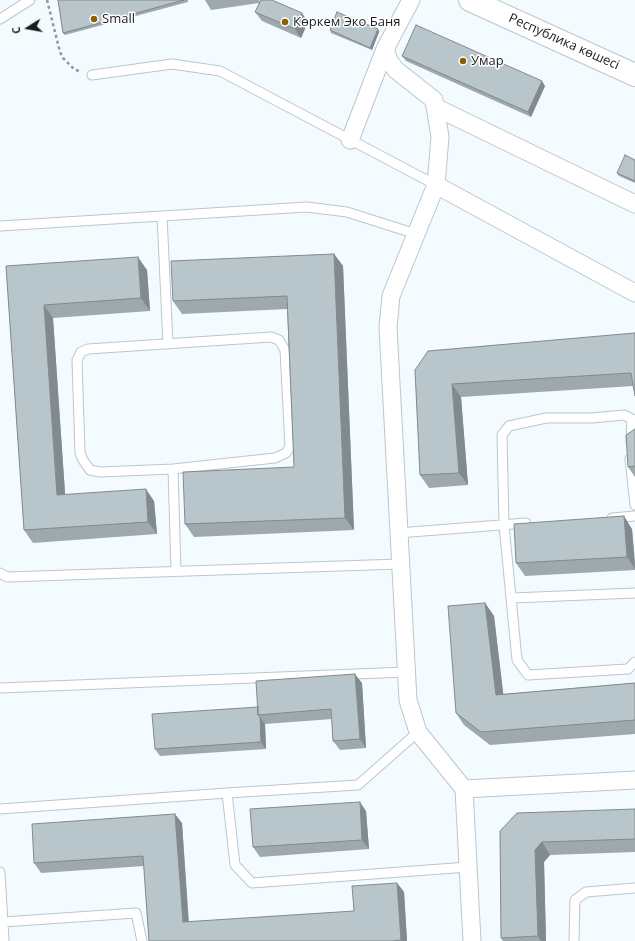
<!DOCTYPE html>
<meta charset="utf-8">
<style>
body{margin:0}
#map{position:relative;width:635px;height:941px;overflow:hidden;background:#f3fbff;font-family:"Open Sans",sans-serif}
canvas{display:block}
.north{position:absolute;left:8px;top:8px;width:40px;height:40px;-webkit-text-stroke:3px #fff;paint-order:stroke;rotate:259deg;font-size:11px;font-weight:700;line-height:16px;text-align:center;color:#191d1f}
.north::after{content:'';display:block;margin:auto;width:14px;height:18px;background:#191d1f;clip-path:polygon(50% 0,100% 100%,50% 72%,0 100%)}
</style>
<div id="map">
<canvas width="635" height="941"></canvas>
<div class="north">С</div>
</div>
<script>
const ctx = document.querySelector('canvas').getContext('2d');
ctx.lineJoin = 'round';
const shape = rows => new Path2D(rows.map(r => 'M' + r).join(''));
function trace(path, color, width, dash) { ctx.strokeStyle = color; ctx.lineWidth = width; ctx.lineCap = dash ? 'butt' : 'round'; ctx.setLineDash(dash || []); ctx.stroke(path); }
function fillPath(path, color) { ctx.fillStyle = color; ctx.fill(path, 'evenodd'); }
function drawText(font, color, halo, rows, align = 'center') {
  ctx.font = font + ' "Open Sans",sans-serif'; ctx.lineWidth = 3; ctx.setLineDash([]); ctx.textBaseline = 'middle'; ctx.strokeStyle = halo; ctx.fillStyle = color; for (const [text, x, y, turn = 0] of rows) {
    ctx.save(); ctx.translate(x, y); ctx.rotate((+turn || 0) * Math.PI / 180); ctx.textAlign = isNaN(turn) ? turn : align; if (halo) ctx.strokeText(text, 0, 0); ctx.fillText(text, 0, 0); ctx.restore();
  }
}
const path = shape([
 [47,0,60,52,63,58,74,69,81,72]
]);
const lane = shape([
 [0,19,30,0],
 [92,75,172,64,220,71,436,185],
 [162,216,168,344],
 [0,226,307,207,347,212,416,234],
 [271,337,279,340,285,350,290,447,286,453,275,458,173,469,100,472,90,470,83,460,80,453,77,360,81,352,88,349,271,337],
 [631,442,632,419,624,415,592,418,546,418,509,426,502,435,504,525,517,660,528,675,628,669,635,662],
 [630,459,635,505],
 [173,469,176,571],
 [612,518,635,516],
 [398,533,526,523],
 [0,573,7,577,400,564],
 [512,598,635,593],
 [0,688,406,672],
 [418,732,358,785,227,793,235,865,252,883,468,867],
 [0,809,227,793],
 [0,872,4,941],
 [3,922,136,913,142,941],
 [574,941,575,900,586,892,635,888]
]);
const street = shape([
 [411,0,385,49,389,61,396,70,434,100,440,137,436,185,391,296,388,327,408,700,418,732,464,789,472,941],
 [435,107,635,204],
 [350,140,385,49],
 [436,185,635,293],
 [464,789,635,780]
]);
const secondary = shape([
 [470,0,635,75]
]);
const wall = shape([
 [58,0,188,0,188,2,65,35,63,33],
 [205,0,259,0,260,2,308,22,301,38,262,21,255,12,259,3,211,10],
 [378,29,379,32,372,50,331,33,330,30],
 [402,56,545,86,531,117,406,61],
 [635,160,635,183,619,176,617,173],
 [334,254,343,266,354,530,194,537,185,524,294,467,287,309,182,314,173,301],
 [6,266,147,270,150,311,53,318,65,494,154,501,157,534,33,543,24,530],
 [635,333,633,386,461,397,468,485,429,488,420,475,415,370],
 [635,429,635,477,628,467],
 [632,529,635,561,635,570,525,576,516,563],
 [485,603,494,616,503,694,635,683,635,734,490,745,464,725,456,713],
 [362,683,366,748,340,750,333,741,332,719,265,724,266,749,160,756,155,749,258,707],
 [635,809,635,852,550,855,544,862,546,941,503,941,501,938,500,831],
 [366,811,369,849,260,857,253,847],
 [182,823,189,922,354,911,397,883,404,892,407,941,149,941,144,866,41,873,34,863]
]);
const shadedWall = shape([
 [302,13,308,22,301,38,295,29],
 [378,29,379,32,372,50,370,48],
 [542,81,545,86,531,117,528,112],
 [334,254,343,266,354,530,345,518],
 [138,257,147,270,150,311,141,298],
 [44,305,53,318,66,507,57,495],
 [452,384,461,397,468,485,459,473],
 [146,489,154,501,157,534,148,522],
 [624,516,632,529,635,569,627,557],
 [485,603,494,616,505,708,496,695],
 [355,674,362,683,366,748,360,739],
 [260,717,265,724,266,749,261,742],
 [360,802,366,811,369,849,362,840],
 [175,814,182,823,189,931,183,922],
 [542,842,550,855,544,862,546,941,541,941,538,936,535,850],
 [397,883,404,892,407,941,401,941,401,940]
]);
const building = shape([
 [58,0,184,0,63,33,58,0],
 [261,0,272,0,302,13,295,29,255,12,261,0],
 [337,12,378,29,370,48,330,30,337,12],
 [416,25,542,81,528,112,402,56,416,25],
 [625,155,635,160,635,181,617,173,625,155],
 [334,254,345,518,185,524,183,472,294,467,287,296,173,301,171,261,334,254],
 [138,257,141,298,44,305,57,495,146,489,148,522,24,530,6,266,138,257],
 [635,333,635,396,631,373,452,384,459,473,420,475,415,370,428,351,635,333],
 [635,429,635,466,628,467,626,435,635,429],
 [624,516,627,557,516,563,514,524,624,516],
 [485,603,496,695,635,683,635,720,481,732,456,713,448,606,485,603],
 [355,674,360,739,333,741,331,709,258,715,256,681,355,674],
 [258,707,258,715,260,717,261,742,155,749,152,714,258,707],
 [360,802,362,840,253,847,250,809,360,802],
 [635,809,635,839,542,842,535,850,538,936,501,938,500,831,517,813,635,809],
 [175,814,183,922,354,911,352,886,397,883,401,940,392,941,149,941,143,856,34,863,32,824,175,814]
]);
const markers = [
 [94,19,4,"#8c5f05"],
 [285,22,4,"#8c5f05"],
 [463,61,4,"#8c5f05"]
];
const poiNames = [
 ["Small",102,19],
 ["Көркем Эко Баня",293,22],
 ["Умар",471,61]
];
const streetNames = [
 ["Республика көшесі",564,42,24]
];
trace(lane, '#bac7cd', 11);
trace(street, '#bac7cd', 19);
trace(secondary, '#bac7cd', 24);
trace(path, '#91979b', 2.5, [3, 3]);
trace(lane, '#fff', 9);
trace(street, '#fff', 17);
trace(secondary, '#fff', 22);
fillPath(wall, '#9ea9ae');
fillPath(shadedWall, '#818a8d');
fillPath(building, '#b8c5ca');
trace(building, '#818a8d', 1);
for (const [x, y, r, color] of markers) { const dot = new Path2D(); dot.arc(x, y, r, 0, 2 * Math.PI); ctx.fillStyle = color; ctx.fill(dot); trace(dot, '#fff', 1.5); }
drawText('13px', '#191d1f', '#fff', poiNames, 'left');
drawText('13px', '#191d1f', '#fff', streetNames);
</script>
